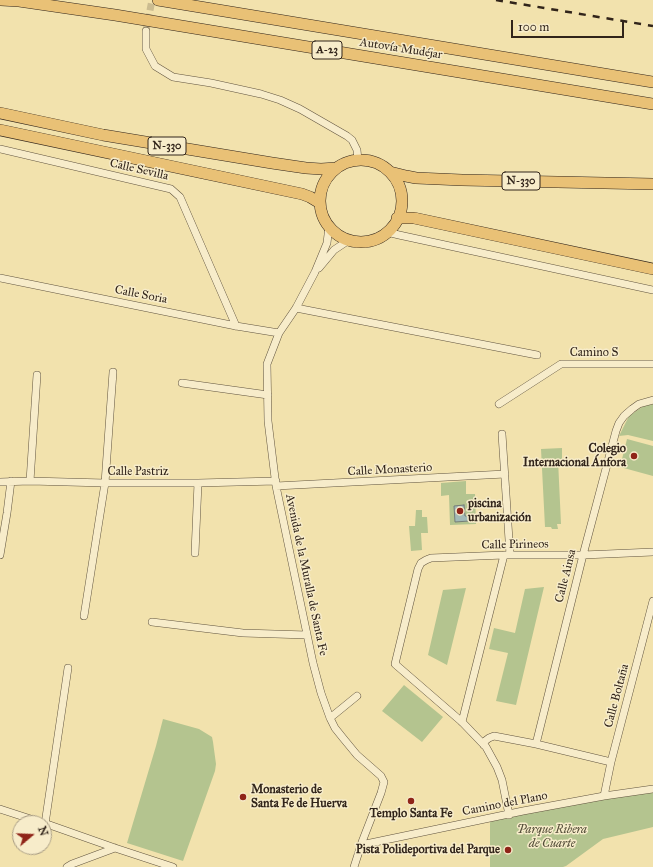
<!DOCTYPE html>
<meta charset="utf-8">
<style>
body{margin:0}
#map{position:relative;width:653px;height:867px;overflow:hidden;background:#f2e2ad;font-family:"IM FELL Great Primer",serif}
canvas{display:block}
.north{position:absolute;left:12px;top:815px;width:40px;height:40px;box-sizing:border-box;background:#f7ecca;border:1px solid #a89c84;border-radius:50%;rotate:71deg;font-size:11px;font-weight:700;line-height:16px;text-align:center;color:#31241a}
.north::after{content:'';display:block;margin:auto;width:14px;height:18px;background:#8f2418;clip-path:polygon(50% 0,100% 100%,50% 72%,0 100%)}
.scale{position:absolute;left:511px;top:20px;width:113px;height:18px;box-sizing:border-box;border:2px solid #31241a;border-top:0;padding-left:5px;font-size:12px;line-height:14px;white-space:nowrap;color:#31241a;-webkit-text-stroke:3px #f7ecca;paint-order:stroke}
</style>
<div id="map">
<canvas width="653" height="867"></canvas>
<div class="north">N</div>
<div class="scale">100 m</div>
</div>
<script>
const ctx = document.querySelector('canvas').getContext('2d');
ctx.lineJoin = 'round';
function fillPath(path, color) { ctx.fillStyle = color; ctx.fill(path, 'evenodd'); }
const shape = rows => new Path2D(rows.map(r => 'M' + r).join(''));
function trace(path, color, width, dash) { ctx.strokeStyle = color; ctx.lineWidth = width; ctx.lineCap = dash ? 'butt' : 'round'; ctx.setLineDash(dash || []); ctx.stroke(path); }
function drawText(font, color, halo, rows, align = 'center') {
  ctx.font = font + ' "IM FELL Great Primer",serif'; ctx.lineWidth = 3; ctx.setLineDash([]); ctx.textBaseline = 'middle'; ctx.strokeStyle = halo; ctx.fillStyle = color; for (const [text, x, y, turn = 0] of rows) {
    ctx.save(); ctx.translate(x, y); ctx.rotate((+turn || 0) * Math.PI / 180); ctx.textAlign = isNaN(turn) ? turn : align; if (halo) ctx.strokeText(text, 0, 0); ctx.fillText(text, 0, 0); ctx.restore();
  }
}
const green = shape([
 [653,404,653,441,628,435,619,436,629,416,645,405],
 [627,439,653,446,653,476,620,467],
 [562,448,562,459,558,460,561,524,557,524,558,529,552,529,551,527,545,527,541,449],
 [466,481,466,494,475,494,476,524,450,525,449,495,441,496,441,483],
 [416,510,422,510,422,517,427,517,428,533,421,533,422,550,411,551,409,526,415,526],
 [544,587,516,705,496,701,508,653,489,649,494,628,515,633,525,589],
 [466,588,447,665,428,655,443,590],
 [404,685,443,717,422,742,382,711],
 [163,719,199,729,212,737,213,742,216,764,215,771,183,861,127,843,156,746],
 [653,789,653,827,603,839,566,866,563,867,490,867,490,818]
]);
const water = shape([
 [464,505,465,516,469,516,469,521,455,522,454,506,464,505]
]);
const minorTunnel = shape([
 [146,31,152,0]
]);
const minor = shape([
 [146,31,146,49,155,66,173,77,211,83,261,94,280,100,300,109,347,136,352,140,357,150,358,160],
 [0,149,171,189,180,197,236,326],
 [329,226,327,243,315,272,296,308,279,333,267,364,268,421,276,486,313,663,321,693,330,718,335,728,343,738,357,755,381,776,384,782,381,793,362,842,354,867],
 [387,232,399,235,653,290],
 [319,268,334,250,349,240],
 [0,278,236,326,279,333],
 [296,308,537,355],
 [182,383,268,395],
 [499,404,561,364,653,364],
 [502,434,510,555],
 [30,481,37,375],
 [0,482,30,481,105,483,198,483,276,481],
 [276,486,505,474],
 [195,553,198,483],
 [0,555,7,513,11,481],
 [84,616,105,483,113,372],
 [152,622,243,633,307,635],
 [330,718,357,696],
 [462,722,504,555],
 [536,744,583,555,616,431,619,423,624,416,632,409,639,404,653,400],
 [484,745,485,741,489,738,494,736,536,744,611,762],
 [604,796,611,762,653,601],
 [0,809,43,823],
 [509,815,502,780,497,767,486,747,462,722,395,664,418,569,421,563,426,560,431,558,504,555,583,555,653,552],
 [44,823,115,848,173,867],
 [45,824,68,668],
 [361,845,523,811,604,796,653,789],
 [67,867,72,864,115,848]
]);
const highway = shape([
 [1,0,19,1,115,15,653,104],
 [158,0,653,82],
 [0,113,103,135,272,163,306,168,321,169,336,168],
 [0,130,302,194,310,197,320,203],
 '320 201a41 41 0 1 1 82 0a41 41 0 1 1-82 0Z',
 [390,172,406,176,416,178,462,180,653,184],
 [397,218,414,218,653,269]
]);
const rail = shape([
 [496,0,653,26]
]);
const markers = [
 [634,456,4,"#8f2418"],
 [460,511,4,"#8f2418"],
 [243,797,4,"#8f2418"],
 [411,801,4,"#8f2418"],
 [508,850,4,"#8f2418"]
];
const shields = [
 [327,50,30],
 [167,146,38],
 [521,181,38]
];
const shieldNames = [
 ["A-23",327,50],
 ["N-330",167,146],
 ["N-330",521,181]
];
const streetNames = [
 ["Autovía Mudéjar",401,49,9],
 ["Calle Sevilla",139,170,13],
 ["Calle Soria",141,295,11],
 ["Camino S",594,353],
 ["Calle Monasterio",390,470,-3],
 ["Calle Pastriz",138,472],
 ["Calle Pirineos",515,545,-1],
 ["Avenida de la Muralla de Santa Fe",306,575,78],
 ["Calle Ainsa",566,576,-76],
 ["Calle Boltaña",617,696,-75],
 ["Camino del Plano",505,804,-11]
];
const poiNames = [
 ["Colegio",626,449],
 ["Internacional Ánfora",626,463],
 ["piscina",468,504,"left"],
 ["urbanización",468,518,"left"],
 ["Monasterio de",251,790,"left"],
 ["Santa Fe de Huerva",251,804,"left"],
 ["Templo Santa Fe",411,814,"center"],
 ["Pista Polideportiva del Parque",500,850]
];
const parkNames = [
 ["Parque Ribera",552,830],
 ["de Cuarte",552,844]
];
fillPath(green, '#b4c48f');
fillPath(water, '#a2bab7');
trace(water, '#757e78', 1);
trace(minorTunnel, '#cbbc90', 7, [7, 3.5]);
trace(minor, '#61543f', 8);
trace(highway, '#31241a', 12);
trace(minor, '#f7ecca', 7);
trace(highway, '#e9c176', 11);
trace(rail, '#31241a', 2.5, [7, 7]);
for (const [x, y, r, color] of markers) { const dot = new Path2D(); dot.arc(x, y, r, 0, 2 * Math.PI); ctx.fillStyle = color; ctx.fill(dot); trace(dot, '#f7ecca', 1.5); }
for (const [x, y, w] of shields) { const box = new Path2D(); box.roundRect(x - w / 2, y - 9, w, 18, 3); ctx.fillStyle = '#f7ecca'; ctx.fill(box); trace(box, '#31241a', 1); }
drawText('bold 11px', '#31241a', null, shieldNames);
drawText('12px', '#31241a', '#f7ecca', streetNames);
drawText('bold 12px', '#31241a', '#f7ecca', poiNames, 'right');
drawText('italic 12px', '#524c37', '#f7ecca', parkNames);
</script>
